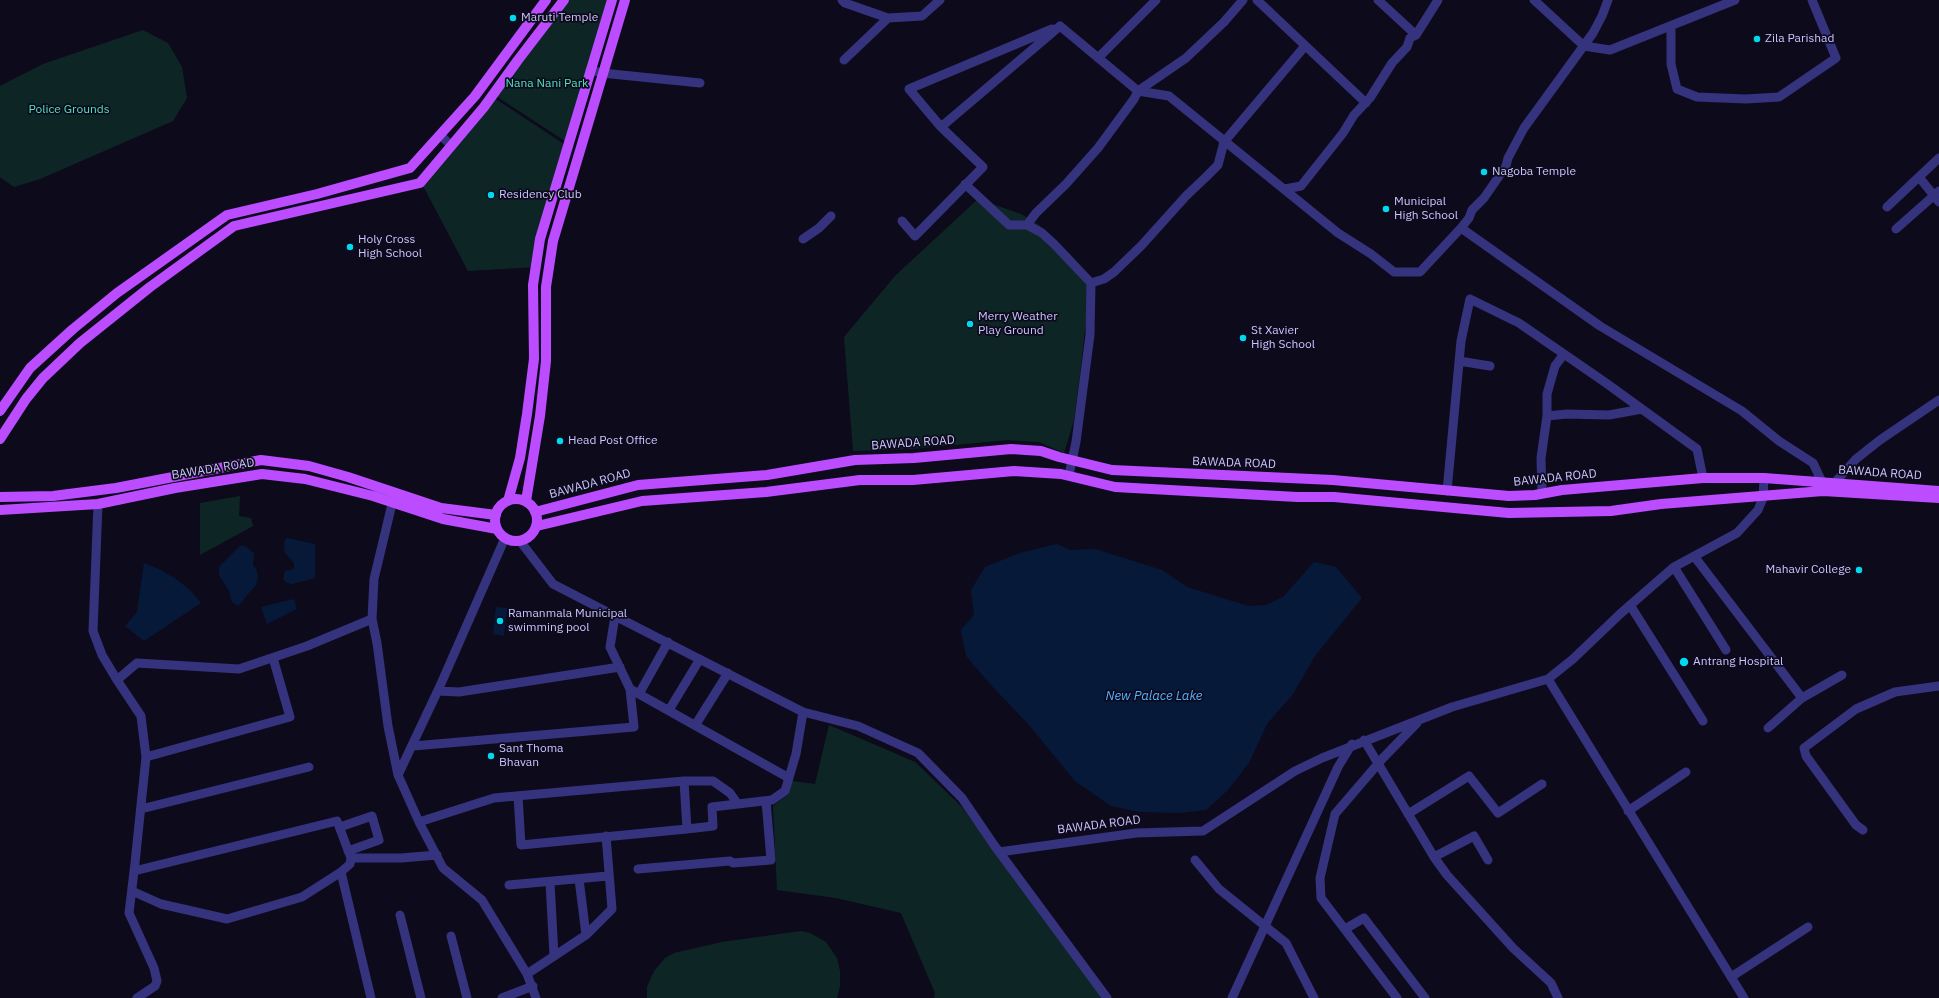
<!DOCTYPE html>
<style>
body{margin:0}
canvas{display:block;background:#0d0a1c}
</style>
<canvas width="1939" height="998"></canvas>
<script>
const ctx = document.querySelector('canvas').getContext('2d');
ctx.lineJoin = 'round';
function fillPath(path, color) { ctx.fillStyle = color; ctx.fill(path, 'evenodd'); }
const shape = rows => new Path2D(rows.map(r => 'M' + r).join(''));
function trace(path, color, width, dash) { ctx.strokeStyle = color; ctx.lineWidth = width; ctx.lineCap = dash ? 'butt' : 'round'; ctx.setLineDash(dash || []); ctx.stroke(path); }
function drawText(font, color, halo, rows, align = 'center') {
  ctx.font = font + ' "IBM Plex Sans",sans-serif'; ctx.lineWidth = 3.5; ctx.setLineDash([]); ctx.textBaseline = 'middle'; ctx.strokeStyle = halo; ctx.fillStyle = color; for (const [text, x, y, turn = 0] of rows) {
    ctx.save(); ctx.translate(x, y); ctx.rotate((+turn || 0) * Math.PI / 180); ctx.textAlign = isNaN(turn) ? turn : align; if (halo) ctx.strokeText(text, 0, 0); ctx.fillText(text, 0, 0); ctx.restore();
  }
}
const green = shape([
 [564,0,612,0,568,143,493,94],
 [143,30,168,43,182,67,187,98,173,121,40,179,14,187,0,177,0,86,43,64],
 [491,96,567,146,536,267,468,271,421,182],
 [978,199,1021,214,1039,225,1070,254,1088,274,1087,312,1080,374,1074,420,1064,453,1039,442,1008,440,911,449,853,451,844,337,895,276],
 [240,496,239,516,251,518,253,526,200,555,200,503],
 [829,725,915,762,962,807,1103,998,934,998,935,993,901,913,836,898,777,890,773,806,788,795,792,781,815,784],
 [801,931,810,933,826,942,837,958,840,971,840,986,837,998,647,998,647,987,654,971,665,958,674,953,722,942]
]);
const water = shape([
 [287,538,315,544,315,578,292,584,287,583,283,579,285,571,294,569,294,563,285,553,284,546,285,540],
 [1057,544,1070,550,1095,549,1162,570,1187,587,1248,606,1266,605,1283,597,1314,562,1336,567,1362,598,1315,656,1293,694,1267,724,1249,763,1227,791,1206,810,1181,813,1139,812,1111,806,1075,781,1029,725,991,685,966,656,961,630,974,615,971,590,985,567,1020,553],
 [240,546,245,546,254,553,253,565,257,571,258,578,256,585,238,606,232,602,229,591,219,575,219,567],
 [144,563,161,570,176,579,190,590,201,603,144,641,125,626,137,612],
 [294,599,297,609,267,624,261,607],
 [496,607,507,608,504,636,493,634]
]);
const minor = shape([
 [842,0,845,3,888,18,922,16,940,0],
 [1257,0,1366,103],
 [1378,0,1416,35],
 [1534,0,1584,46,1610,50,1735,0],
 [1671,27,1671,64,1677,89,1697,97,1746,99,1779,97,1836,58,1812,0],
 [1098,58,1156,0],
 [844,60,888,18],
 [590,70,602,73,700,83],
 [941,127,1060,26,1138,91,1169,96,1338,233,1371,254,1394,272,1420,272,1461,228,1469,218,1472,210,1484,198,1506,166,1508,158,1524,128,1593,33,1602,16,1608,0],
 [440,135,451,145],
 [1919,177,1939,202],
 [965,184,1009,225,1027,225],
 [1285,189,1301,186,1343,133,1354,115,1370,98,1392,63,1407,47,1410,38,1416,35,1438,0],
 [1887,207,1939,158],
 [902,221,915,236,983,167,941,127,909,89,1052,29],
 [1461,228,1600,326,1742,411,1779,441,1813,463,1822,482,1823,487],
 [1896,229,1939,191],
 [803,239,819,228,831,216],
 [1091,283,1104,279,1114,272,1141,246,1186,196,1207,176,1218,165,1224,142,1305,46],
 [1564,354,1555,366,1547,394,1547,416,1567,414,1609,415,1642,409],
 [1459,361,1490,366],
 [1069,475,1076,442,1090,335,1091,283,1054,244,1042,233,1027,225,1036,213,1066,184,1098,148,1134,99,1138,91,1186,58,1224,22,1243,0],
 [1830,488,1856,459,1880,440,1939,400],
 [1447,491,1461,341,1470,299,1519,323,1606,383,1697,449,1703,478],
 [1542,494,1541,458,1547,416],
 [98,504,93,631,102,655,117,680,141,716,146,757],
 [392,504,374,579,372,619,377,643,388,726,398,775],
 [505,538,440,686,398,775,419,822,443,868,482,900,527,974,536,998],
 [1694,556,1802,698],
 [1674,567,1726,650],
 [1630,605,1703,721],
 [1548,679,1744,998],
 [117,680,137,663,239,669,307,646,372,619],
 [630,689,789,778],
 [438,691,459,692,620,667],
 [639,694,668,642],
 [669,710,700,659],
 [803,712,858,726,918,753,962,798,994,845,1107,998],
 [696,724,728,673],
 [1768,728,1802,698,1842,675],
 [1364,740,1434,857,1447,875,1513,948,1551,983,1558,998],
 [413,746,634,727,630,689,610,647,615,616,553,584,520,541],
 [684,781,713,781,730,793,737,803],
 [518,796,521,845,687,829],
 [141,809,309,767],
 [1628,811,1686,772],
 [1408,814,1469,776,1498,813,1542,784],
 [419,822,494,798,684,781,687,829,713,826,712,807,772,800,785,791,796,754,803,712,615,616],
 [340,827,372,816,379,840,348,851],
 [1863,830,1856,825,1806,756,1804,748,1856,709,1895,692,1939,686],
 [999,852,1136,833,1203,831,1295,771,1322,758,1452,707,1548,679,1573,659,1620,614,1674,567,1737,533,1758,510,1763,498,1764,478],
 [1434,857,1474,836,1488,860],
 [351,858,401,858,437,855],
 [1195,860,1219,889,1286,943,1314,998],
 [638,869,730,861,733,863,771,860,766,801],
 [134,871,337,821,351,858,350,864,341,872,371,998],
 [579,879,586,935],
 [550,882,554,956],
 [509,885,608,876],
 [132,891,161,904,227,919,302,897,341,872],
 [400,915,421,998],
 [1345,929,1364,918,1425,998],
 [451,936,467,998],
 [527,974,586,935,612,909,606,836],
 [1731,977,1808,927],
 [137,998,155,986,157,981,154,968,129,913,135,863,146,757,290,717,273,658],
 [502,998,533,986],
 [1232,998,1338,767,1352,744],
 [1397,998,1321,898,1320,878,1335,814,1383,758,1417,723]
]);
const major = shape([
 [0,411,30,368,73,329,117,293,227,215,317,194,410,168,475,96,546,0],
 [0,439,26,399,43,378,80,343,150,287,234,226,420,183,484,107,518,60,564,0],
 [0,497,53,496,116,488,261,460,309,466,348,477,441,508,496,515],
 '495 520a21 21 0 1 1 42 0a21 21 0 1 1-42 0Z',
 [508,501,520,458,527,414,534,359,533,285,540,239,612,0],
 [526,501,540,416,546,361,546,287,553,241,625,0],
 [0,510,98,504,175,488,262,474,305,479,373,496,443,519,497,529],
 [535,512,638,485,767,475,855,460,914,458,1011,449,1041,451,1059,457,1112,470,1333,480,1509,496,1535,495,1562,490,1703,478,1764,478,1939,491],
 [537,526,642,501,766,492,860,480,913,480,1014,471,1061,474,1115,487,1297,497,1334,497,1509,513,1611,511,1661,504,1823,491,1939,498]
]);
const markers = [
 [513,18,4,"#00daf0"],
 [1757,39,4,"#00daf0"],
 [1484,172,4,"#00daf0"],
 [491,195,4,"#00daf0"],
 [1386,209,4,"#00daf0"],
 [350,247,4,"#00daf0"],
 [970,324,4,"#00daf0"],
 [1243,338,4,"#00daf0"],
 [560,441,4,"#00daf0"],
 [1859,570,4,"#00daf0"],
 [500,621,4,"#00daf0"],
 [1684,662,5,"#00daf0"],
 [491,756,4,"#00daf0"]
];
const poiNames = [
 ["Maruti Temple",521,18],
 ["Zila Parishad",1765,39],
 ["Nagoba Temple",1492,172],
 ["Residency Club",499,195],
 ["Municipal",1394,202],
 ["High School",1394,216],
 ["Holy Cross",358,240],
 ["High School",358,254],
 ["Merry Weather",978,317],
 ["Play Ground",978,331],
 ["St Xavier",1251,331],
 ["High School",1251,345],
 ["Head Post Office",568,441],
 ["Mahavir College",1851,570,"right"],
 ["Ramanmala Municipal",508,614],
 ["swimming pool",508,628],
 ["Antrang Hospital",1693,662],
 ["Sant Thoma",499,749],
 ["Bhavan",499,763]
];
const parkNames = [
 ["Nana Nani Park",547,84],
 ["Police Grounds",69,110]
];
const streetNames = [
 ["BAWADA ROAD",913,443,-4],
 ["BAWADA ROAD",1234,463,2],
 ["BAWADA ROAD",213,469,-9],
 ["BAWADA ROAD",1880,473,4],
 ["BAWADA ROAD",1555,478,-6],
 ["BAWADA ROAD",590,484,-15],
 ["BAWADA ROAD",1099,825,-7]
];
const waterNames = [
 ["New Palace Lake",1154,696]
];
fillPath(green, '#0d2625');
fillPath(water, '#061939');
trace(minor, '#35327e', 9);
trace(major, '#bb4cff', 10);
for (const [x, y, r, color] of markers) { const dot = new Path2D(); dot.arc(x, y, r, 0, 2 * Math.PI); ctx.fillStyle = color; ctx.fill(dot); trace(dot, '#0d0a1c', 1.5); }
drawText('12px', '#cbc5ff', '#0d0a1c', poiNames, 'left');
drawText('12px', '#4ce5bd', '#0d0a1c', parkNames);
drawText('12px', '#cbc5ff', '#0d0a1c', streetNames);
drawText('italic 13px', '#53b0ff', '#0d0a1c', waterNames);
</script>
